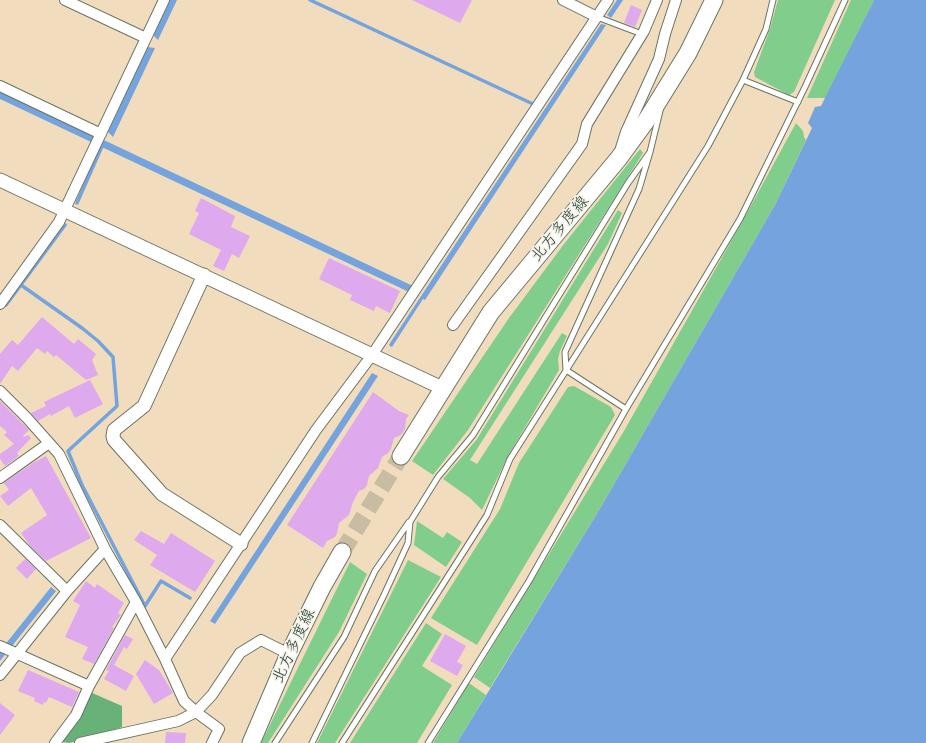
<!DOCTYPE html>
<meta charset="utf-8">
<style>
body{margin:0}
canvas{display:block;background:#f2dcbe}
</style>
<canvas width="926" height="743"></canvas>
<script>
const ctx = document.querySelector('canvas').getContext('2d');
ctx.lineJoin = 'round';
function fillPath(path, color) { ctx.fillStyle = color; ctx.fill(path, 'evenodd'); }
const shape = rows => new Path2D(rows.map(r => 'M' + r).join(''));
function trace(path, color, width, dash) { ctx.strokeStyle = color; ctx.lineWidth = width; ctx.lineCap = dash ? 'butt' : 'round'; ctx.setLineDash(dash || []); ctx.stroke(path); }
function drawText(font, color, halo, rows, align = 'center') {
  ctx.font = font + ' Caveat,"Klee One",sans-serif'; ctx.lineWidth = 3.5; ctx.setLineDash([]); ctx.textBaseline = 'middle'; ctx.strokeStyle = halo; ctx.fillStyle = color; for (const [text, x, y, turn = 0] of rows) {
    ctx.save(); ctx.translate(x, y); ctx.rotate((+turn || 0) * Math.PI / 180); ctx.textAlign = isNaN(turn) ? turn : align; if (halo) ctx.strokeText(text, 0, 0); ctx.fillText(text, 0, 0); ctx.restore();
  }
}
const green = shape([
 [778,0,835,0,794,92,789,95,755,77,754,72,770,29],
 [851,0,874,0,826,98,807,98],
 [796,123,803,131,804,137,806,140,775,205,601,507,490,688,474,677,624,431,742,222],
 [640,149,643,153,468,430,433,475,412,461,509,318,564,244],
 [618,210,622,213,608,244,470,460,477,464,562,333,567,336,560,351,558,359,559,370,508,456,482,510,470,498,443,479,477,439],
 [574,386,611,407,615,415,477,645,431,618,500,509,519,463,568,387],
 [417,521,443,538,447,532,462,542,446,567,414,545],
 [408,560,441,577,335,743,317,743],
 [350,562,367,574,339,632,268,743,261,743],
 [426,623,442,634,422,666,452,685,417,743,350,743],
 [469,683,486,695,457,743,433,743]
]);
const forest = shape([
 [90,692,122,706,122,727,92,737,69,743,63,742,62,739]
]);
const water = shape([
 [170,0,177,0,158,40,153,35],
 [617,0,623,0,611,18,607,15],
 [874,0,926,0,926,743,457,743,601,507,775,205,812,128,808,123,815,107,821,106],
 [601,24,606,25,425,300,423,299,392,347,390,346,389,345,392,340],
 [147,47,155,48,113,137,108,132],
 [0,91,413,286,409,292,0,99],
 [372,373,378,376,215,624,210,621],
 [51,587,56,591,0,661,0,651]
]);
const stream = shape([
 [310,0,533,104],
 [77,203,103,144],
 [21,285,82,328,98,341,113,357,117,406,68,451,82,485,145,606,161,581,190,598],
 [6,305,65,225]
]);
const building = shape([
 [412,0,472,0,460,23],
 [631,5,642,10,635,27,624,23],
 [201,198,235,216,231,227,250,236,239,258,232,254,224,271,213,266,221,250,189,234,199,213,195,211],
 [329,258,400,291,390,313,376,306,374,311,350,300,352,295,319,279],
 [42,317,74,344,78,339,96,354,92,360,98,375,86,380,56,355,54,357,47,351,45,354,37,348,18,371,12,366,0,384,0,354,12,340,18,345],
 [90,380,103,404,75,418,69,406,51,416,50,414,38,421,31,413,46,406,44,402],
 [373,392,399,411,409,415,406,419,405,429,401,435,394,438,391,449,388,453,382,457,378,468,369,476,367,485,364,489,359,491,353,502,349,515,339,523,337,533,335,537,327,541,323,548,287,525],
 [0,401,29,430,23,436,24,437,28,435,31,438,17,453,19,456,5,466,0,459,0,454,14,444,4,435,7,432,0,426],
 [46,456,91,538,46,561,31,547,21,533,47,515,31,488,8,506,0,496,9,490,4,483,33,463],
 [141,531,164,544,171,533,215,561,195,592,150,565,157,555,134,540],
 [25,559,36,569,27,579,16,568],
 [86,581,95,588,97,584,124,603,118,613,121,615,112,627,114,628,94,664,82,659,88,647,65,637,80,605,73,601],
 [445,634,466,646,457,662,463,665,457,676,430,661],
 [125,635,133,639,127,649,124,647,114,665,134,676,126,691,104,679,109,671,106,670],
 [145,660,159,670,173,693,154,704,136,674],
 [28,670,79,692,72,707,49,697,46,703,44,702,43,705,34,701,35,698,18,691],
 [0,703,15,715,0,735],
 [166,732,186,733,185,743,165,743]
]);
const primaryTunnel = shape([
 [342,552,401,456]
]);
const service = shape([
 [597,17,642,34],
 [743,80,798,102],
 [626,409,566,370,565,352,639,189,650,152,660,111],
 [275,743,344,637,375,571,409,522],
 [312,743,384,595,408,543,410,522,438,477,473,435,628,183,650,152],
 [342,743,487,515,510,459,708,146,743,80,766,29,773,0],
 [428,743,529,581,626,409,740,219,805,87,845,0]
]);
const minor = shape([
 [65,0,146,38],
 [563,0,597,17],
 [0,86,101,134],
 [621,148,626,132,659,59,665,34,676,0],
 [0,304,59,222,164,0],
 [453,325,582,144,587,124,644,31,657,0],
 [0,391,27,418,59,454,105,549,136,602,165,659,184,701,196,712,219,729,212,743],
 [0,478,49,443],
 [0,525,67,591],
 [0,646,89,686],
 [165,659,316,430,372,355,608,0],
 [0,675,67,591,105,549],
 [55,743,76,715,89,686,136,602],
 [80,743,178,721,196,712,212,695,240,653,261,640,289,654]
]);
const tertiary = shape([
 [0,180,442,388],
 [204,275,144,406,114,430,113,436,114,440,162,494,241,544]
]);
const primary = shape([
 [401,456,491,312,619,158,646,121,688,53,714,0],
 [251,743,289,654,322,587,342,552]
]);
const streetNames = [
 ["北方多度線",560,229,-50],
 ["北方多度線",294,646,-65]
];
fillPath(green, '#81ce8c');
fillPath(forest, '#68b178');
fillPath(water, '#74a3dd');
trace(stream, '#74a3dd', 3.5);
fillPath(building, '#dea9ed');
trace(primaryTunnel, '#c8bca2', 17, [17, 8]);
trace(service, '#697564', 7);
trace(minor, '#697564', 12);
trace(tertiary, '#697564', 15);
trace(primary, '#697564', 19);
trace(service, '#fff', 5);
trace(minor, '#fff', 10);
trace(tertiary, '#fff', 13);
trace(primary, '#fff', 17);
drawText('16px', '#1f3d34', '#f7f3e8', streetNames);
</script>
